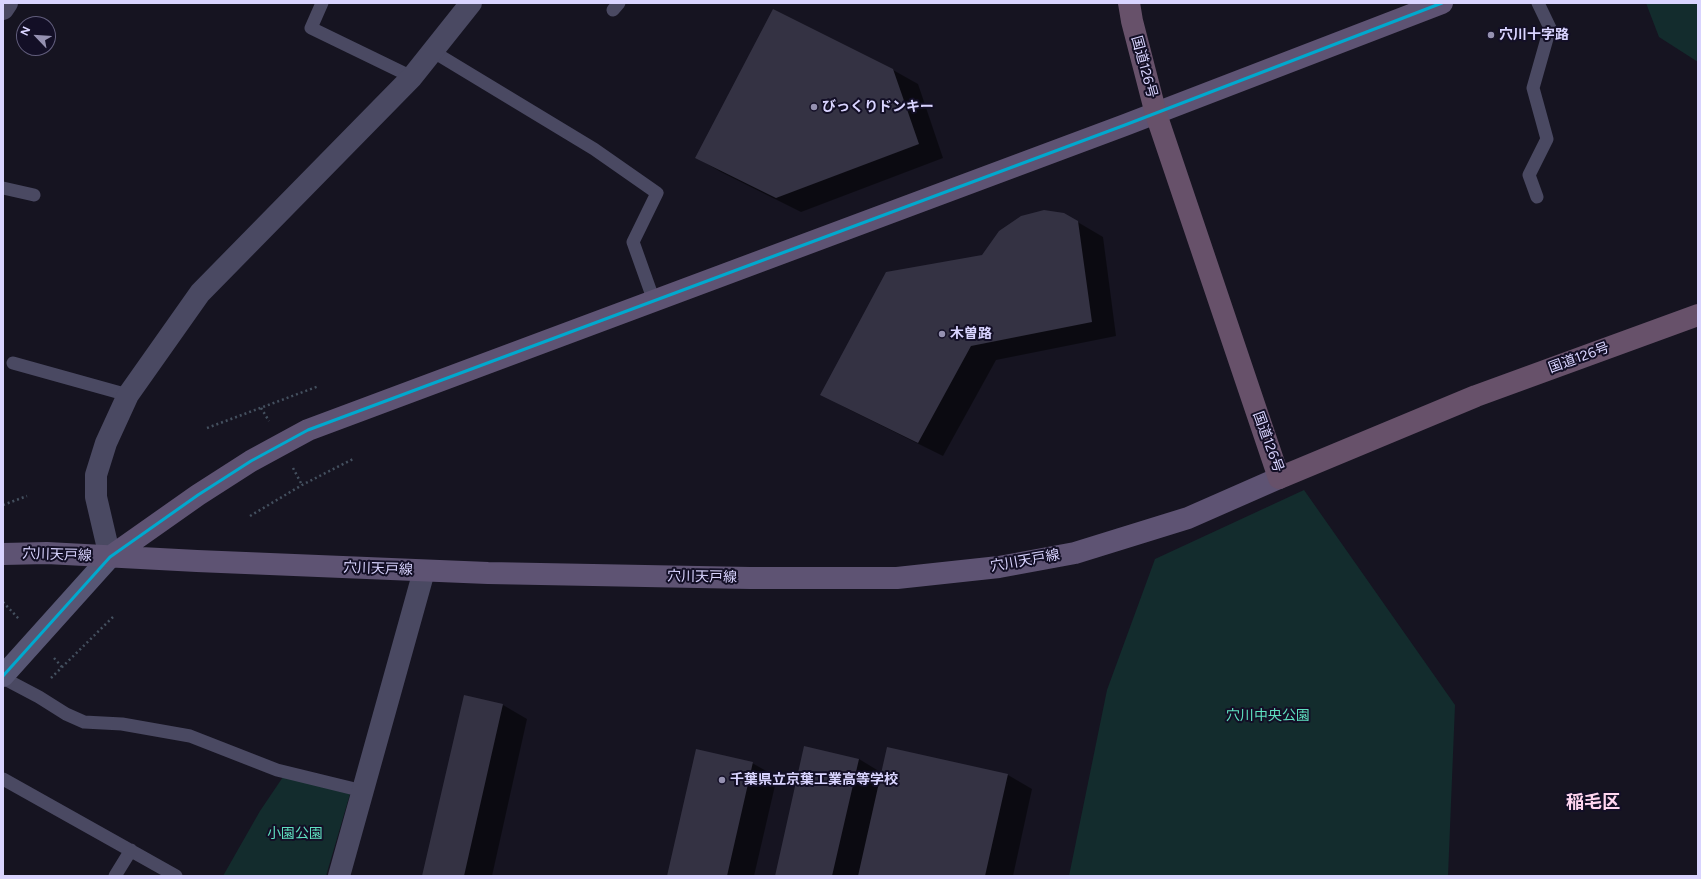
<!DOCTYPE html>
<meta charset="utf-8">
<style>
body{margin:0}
#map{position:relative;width:1701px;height:879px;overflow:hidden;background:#161421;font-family:Figtree,sans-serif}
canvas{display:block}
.frame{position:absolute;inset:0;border:4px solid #d9d4ff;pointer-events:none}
.north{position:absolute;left:16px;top:16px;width:40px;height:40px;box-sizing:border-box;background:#130f26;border:1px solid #625e7d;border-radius:50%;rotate:295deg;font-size:11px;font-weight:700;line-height:16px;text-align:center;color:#d9d4ff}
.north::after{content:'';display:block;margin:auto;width:14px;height:18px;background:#9591b1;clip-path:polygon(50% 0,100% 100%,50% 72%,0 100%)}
</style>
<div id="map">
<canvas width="1701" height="879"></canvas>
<div class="frame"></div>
<div class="north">N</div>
</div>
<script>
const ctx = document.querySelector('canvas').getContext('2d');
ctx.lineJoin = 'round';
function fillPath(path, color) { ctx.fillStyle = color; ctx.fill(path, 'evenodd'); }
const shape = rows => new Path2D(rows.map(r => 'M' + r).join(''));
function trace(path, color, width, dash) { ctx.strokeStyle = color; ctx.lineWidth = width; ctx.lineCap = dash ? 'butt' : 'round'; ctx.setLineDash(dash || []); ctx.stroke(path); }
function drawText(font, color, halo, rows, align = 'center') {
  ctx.font = font + ' Figtree,"Noto Sans JP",sans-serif'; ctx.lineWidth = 4; ctx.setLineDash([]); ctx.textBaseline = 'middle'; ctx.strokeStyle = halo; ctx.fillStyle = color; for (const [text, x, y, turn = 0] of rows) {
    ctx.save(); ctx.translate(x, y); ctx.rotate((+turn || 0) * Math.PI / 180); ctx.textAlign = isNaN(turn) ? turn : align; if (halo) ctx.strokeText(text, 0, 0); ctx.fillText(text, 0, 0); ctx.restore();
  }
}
const green = shape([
 [1646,3,1698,3,1698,62,1659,37],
 [1304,490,1455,705,1448,876,1069,876,1107,690,1155,559],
 [287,771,350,794,326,876,223,876,260,811]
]);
const shadow = shape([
 [893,70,918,84,943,158,801,212,721,172,697,158],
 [1064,214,1103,237,1116,336,996,360,943,456,846,408,821,394,983,256],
 [503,705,527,719,492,876,423,876],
 [859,759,882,773,1008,775,1032,789,1013,876,776,876],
 [752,763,777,777,754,876,668,876]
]);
const building = shape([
 [773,9,893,69,919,144,776,198,695,158],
 [1044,210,1064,213,1078,221,1092,322,971,346,918,443,820,395,886,272,982,255,999,231,1021,216],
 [464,695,503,704,464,876,422,876],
 [804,746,859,759,832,876,775,876],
 [887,747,1008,774,985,876,858,876],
 [696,749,753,762,727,876,667,876]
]);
const path = shape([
 [261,408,269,421],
 [207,428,319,386],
 [293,468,302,485],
 [3,505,27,496],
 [250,516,302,485,355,458],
 [3,602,19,619],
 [54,658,62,667],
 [51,678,113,617]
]);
const lane = shape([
 [322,3,311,28,412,77],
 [613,10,619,3],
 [432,51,594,149,657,193,633,242,654,301],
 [3,188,34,195],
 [1537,197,1529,175,1547,139,1533,88,1550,28,1538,3],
 [13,363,128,395],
 [3,678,39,697,66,714,84,722,122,724,190,736,277,770,363,791],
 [3,779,176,876],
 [115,876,131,850]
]);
const street = shape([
 [3,9,7,3],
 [110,557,96,497,96,475,106,443,128,395,200,293,412,77,471,3],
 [339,876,424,571]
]);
const secondary = shape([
 [3,676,110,557]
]);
const primary = shape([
 [3,554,47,553,197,561,488,573,750,578,897,578,999,567,1075,553,1188,518,1279,478],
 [110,557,198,495,251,461,308,430,1125,125,1442,3]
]);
const highway = shape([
 [1129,3,1132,21,1156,114,1279,478,1476,396,1698,315]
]);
const bus1 = shape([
 [3,676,110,557,198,495,251,461,308,430,1125,125,1442,3]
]);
const markers = [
 [1491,35,4,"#9591b1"],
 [814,107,4,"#9591b1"],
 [942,334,4,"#9591b1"],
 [722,780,4,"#9591b1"]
];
const poiNames = [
 ["穴川十字路",1499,35],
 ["びっくりドンキー",822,107],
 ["木曽路",950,334],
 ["千葉県立京葉工業高等学校",730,780]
];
const streetNames = [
 ["国道126号",1144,67,75],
 ["国道126号",1579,358,-20],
 ["国道126号",1268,442,70],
 ["穴川天戸線",57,555,2],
 ["穴川天戸線",1025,561,-10],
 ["穴川天戸線",378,569,2],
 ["穴川天戸線",702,577,1]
];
const parkNames = [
 ["穴川中央公園",1268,716],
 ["小園公園",295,834]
];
const districtNames = [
 ["稲毛区",1593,803]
];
fillPath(green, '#132c2d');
fillPath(shadow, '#0007');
fillPath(building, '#343243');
trace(path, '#44505f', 2.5, [2, 3]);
trace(lane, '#4a4962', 13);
trace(street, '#4a4962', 22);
trace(secondary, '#575674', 22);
trace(primary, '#5e5373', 22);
trace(highway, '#67516a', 22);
trace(bus1, '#00a9ce', 3);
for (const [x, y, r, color] of markers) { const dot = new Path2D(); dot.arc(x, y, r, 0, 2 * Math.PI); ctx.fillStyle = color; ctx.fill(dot); trace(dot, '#130f26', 1.5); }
drawText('bold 14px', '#d9d4ff', '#130f26', poiNames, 'left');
drawText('14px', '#d9d4ff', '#130f26', streetNames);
drawText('14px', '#5fe0c0', '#130f26', parkNames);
drawText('bold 18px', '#ffd6f0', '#130f26', districtNames);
</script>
